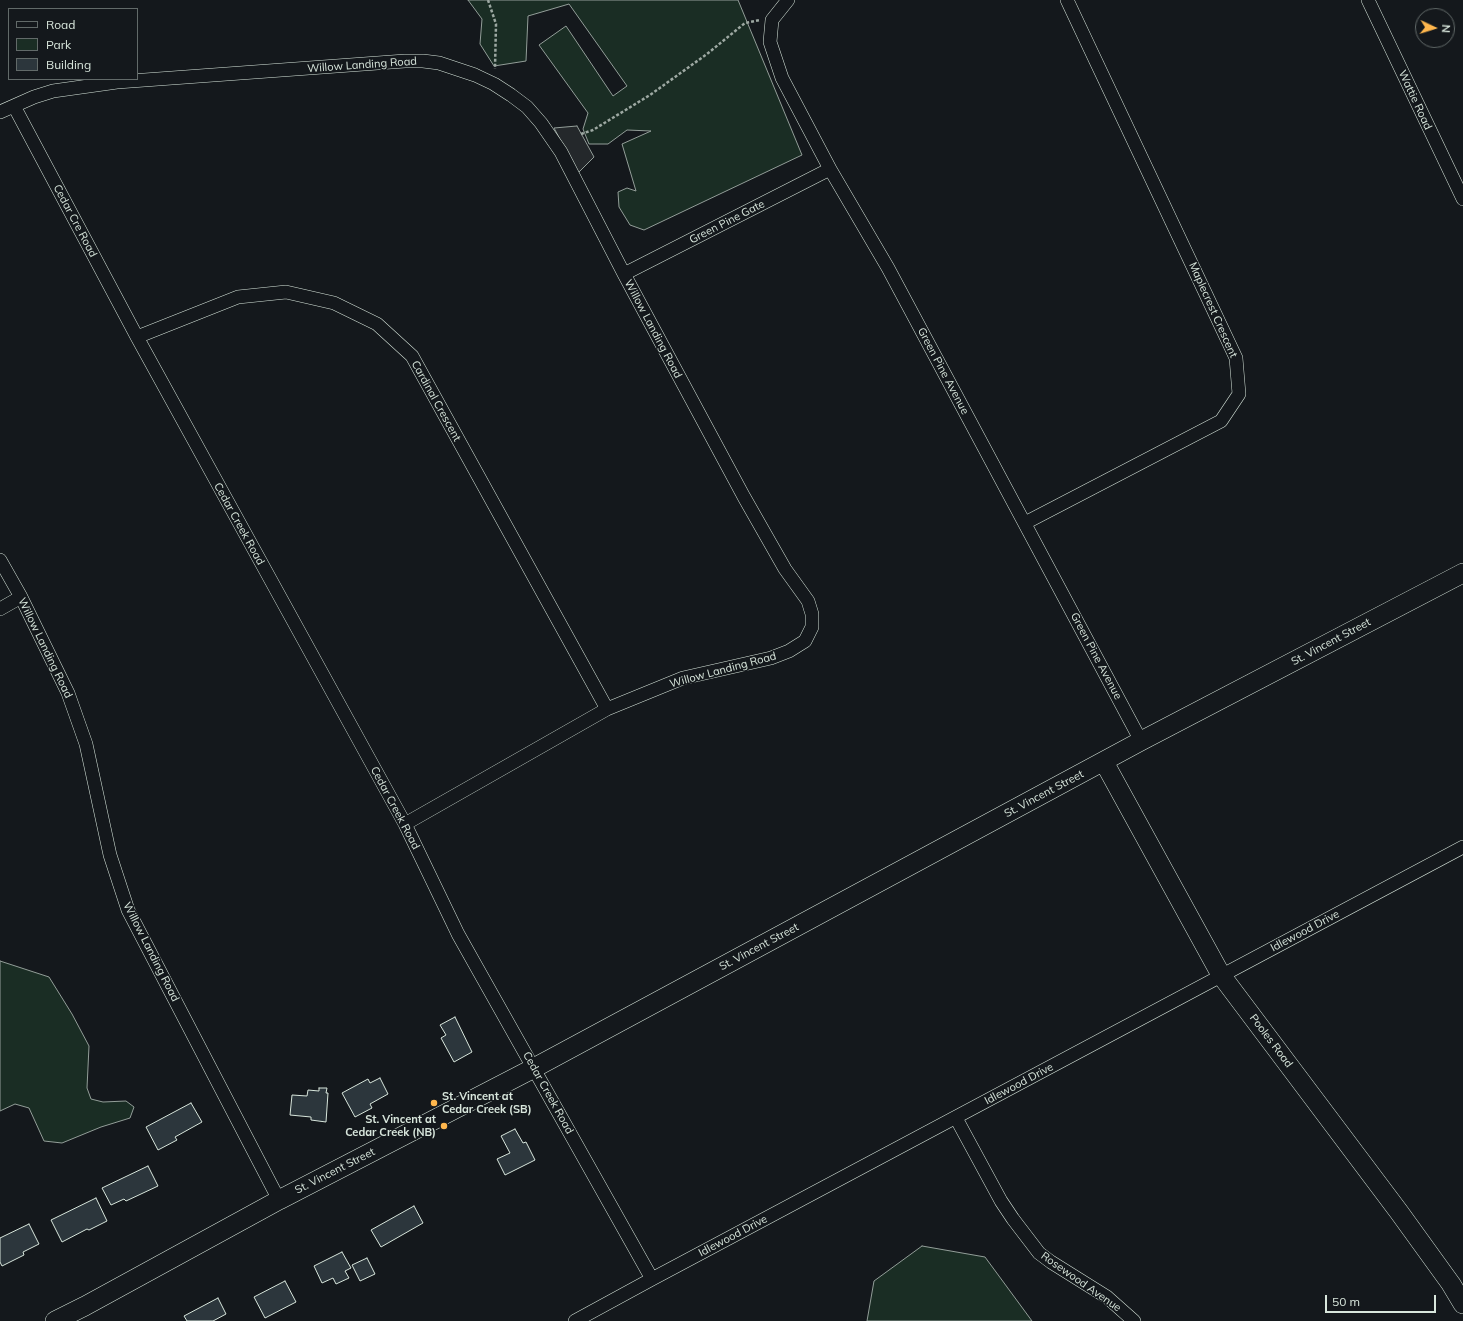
<!DOCTYPE html>
<style>
body{margin:0}
#map{position:relative;width:1463px;height:1321px;overflow:hidden;background:#14181c;font-family:Mulish,sans-serif}
canvas{display:block}
.legend{position:absolute;left:8px;top:8px;width:130px;height:72px;box-sizing:border-box;background:#14181c;border:1px solid #626a69;margin:0;padding:5px 7px;list-style:none;font-size:12px;color:#d8e6dc}
.legend li{display:flex;align-items:center;gap:8px;height:20px}
.legend b{width:20px;border:1px solid #626a69}
.north{position:absolute;left:1415px;top:8px;width:40px;height:40px;box-sizing:border-box;background:#14181c;border:1px solid #626a69;border-radius:50%;rotate:94deg;font-size:11px;font-weight:700;line-height:16px;text-align:center;color:#d8e6dc}
.north::after{content:'';display:block;margin:auto;width:14px;height:18px;background:#ffb74d;clip-path:polygon(50% 0,100% 100%,50% 72%,0 100%)}
.scale{position:absolute;left:1325px;top:1295px;width:111px;height:18px;box-sizing:border-box;border:2px solid #d8e6dc;border-top:0;padding-left:5px;font-size:12px;line-height:14px;white-space:nowrap;color:#d8e6dc;-webkit-text-stroke:3px #14181c;paint-order:stroke}
</style>
<div id="map">
<canvas width="1463" height="1321"></canvas>
<ul class="legend">
<li><b style="height:5px;background:#14181c"></b>Road</li>
<li><b style="height:11px;background:#1a2d24"></b>Park</li>
<li><b style="height:11px;background:#2c363c"></b>Building</li>
</ul>
<div class="north">N</div>
<div class="scale">50 m</div>
</div>
<script>
const ctx = document.querySelector('canvas').getContext('2d');
ctx.lineJoin = 'round';
function fillPath(path, color) { ctx.fillStyle = color; ctx.fill(path, 'evenodd'); }
const shape = rows => new Path2D(rows.map(r => 'M' + r).join(''));
function trace(path, color, width, dash) { ctx.strokeStyle = color; ctx.lineWidth = width; ctx.lineCap = dash ? 'butt' : 'round'; ctx.setLineDash(dash || []); ctx.stroke(path); }
function drawText(font, color, halo, rows, align = 'center') {
  ctx.font = font + ' Mulish,sans-serif'; ctx.lineWidth = 3; ctx.setLineDash([]); ctx.textBaseline = 'middle'; ctx.strokeStyle = halo; ctx.fillStyle = color; for (const [text, x, y, turn = 0] of rows) {
    ctx.save(); ctx.translate(x, y); ctx.rotate((+turn || 0) * Math.PI / 180); ctx.textAlign = isNaN(turn) ? turn : align; if (halo) ctx.strokeText(text, 0, 0); ctx.fillText(text, 0, 0); ctx.restore();
  }
}
const green = shape([
 [468,0,738,0,802,155,644,230,630,225,619,207,618,192,627,188,636,191,622,144,651,131,627,130,608,144,589,144,583,129,588,113,539,45,566,26,613,96,627,86,569,4,528,16,526,61,494,66,480,44,482,19,468,0],
 [0,961,49,977,72,1014,89,1046,87,1088,91,1099,103,1102,126,1101,134,1107,130,1118,101,1127,62,1143,44,1141,29,1108,15,1104,0,1111,0,961],
 [922,1246,985,1257,1032,1321,867,1321,874,1281,922,1246]
]);
const parking = shape([
 [577,126,594,157,578,173,554,128,577,126]
]);
const building = shape([
 [455,1017,472,1052,454,1062,441,1038,446,1035,440,1025,455,1017],
 [380,1078,388,1094,370,1104,372,1108,355,1117,342,1093,368,1079,370,1083,380,1078],
 [319,1088,327,1088,326,1093,328,1093,326,1122,311,1120,311,1117,290,1115,292,1095,307,1096,308,1090,319,1091,319,1088],
 [191,1103,202,1122,175,1137,177,1140,158,1150,146,1127,191,1103],
 [515,1129,523,1143,526,1142,535,1160,505,1175,497,1159,510,1153,501,1136,515,1129],
 [148,1166,158,1186,126,1201,124,1199,111,1205,102,1188,148,1166],
 [96,1198,107,1221,89,1230,87,1229,62,1242,51,1220,96,1198],
 [414,1206,423,1223,381,1247,371,1230,414,1206],
 [29,1224,39,1244,23,1252,24,1255,2,1266,0,1262,0,1238,29,1224],
 [342,1252,351,1268,345,1271,349,1278,336,1284,333,1278,322,1283,314,1266,342,1252],
 [367,1258,375,1274,360,1281,352,1265,367,1258],
 [285,1281,296,1302,265,1318,254,1297,285,1281],
 [218,1298,226,1314,213,1321,187,1321,184,1316,218,1298]
]);
const path = shape([
 [488,0,496,24,495,69],
 [581,134,593,130,650,95,707,54,745,23,760,20]
]);
const street = shape([
 [788,0,772,20,770,42,782,78,830,169,888,268,1141,741],
 [1368,0,1463,199],
 [14,106,137,337,405,824,458,934,652,1279],
 [0,112,34,97,53,91,117,82,405,61,423,61,439,63,475,75,494,84,511,95,527,107,541,123,561,152,624,274,744,497,785,569,808,601,812,614,812,627,805,641,789,651,771,658,683,678,607,709,405,824],
 [624,274,830,169],
 [137,337,238,297,286,292,334,303,377,324,412,356,607,709],
 [1025,523,1221,421,1239,394,1236,358,1067,0],
 [0,560,21,597,68,693,86,744,110,855,128,910,279,1200],
 [0,609,21,597],
 [956,1118,1001,1201,1013,1219,1039,1253,1051,1262,1107,1297,1134,1321],
 [575,1321,652,1279,1463,847]
]);
const secondary = shape([
 [1104,762,1221,975,1399,1212,1451,1284,1463,1304],
 [55,1321,85,1306,279,1200,534,1068,1141,741,1463,573]
]);
const markers = [
 [434,1103,4,"#ffb74d"],
 [444,1126,4,"#ffb74d"]
];
const streetNames = [
 ["Willow Landing Road",362,65,-4],
 ["Wattie Road",1415,100,65],
 ["Cedar Cre Road",75,221,62],
 ["Green Pine Gate",727,222,-27],
 ["Maplecrest Crescent",1213,310,66],
 ["Willow Landing Road",653,329,62],
 ["Green Pine Avenue",943,371,62],
 ["Cardinal Crescent",436,401,61],
 ["Cedar Creek Road",239,524,61],
 ["St. Vincent Street",1331,642,-28],
 ["Willow Landing Road",45,648,64],
 ["Green Pine Avenue",1096,656,62],
 ["Willow Landing Road",723,670,-15],
 ["St. Vincent Street",1044,794,-28],
 ["Cedar Creek Road",395,808,62],
 ["Idlewood Drive",1305,931,-28],
 ["St. Vincent Street",759,947,-28],
 ["Willow Landing Road",151,952,63],
 ["Pooles Road",1271,1041,53],
 ["Idlewood Drive",1019,1084,-28],
 ["Cedar Creek Road",548,1093,61],
 ["St. Vincent Street",335,1171,-27],
 ["Idlewood Drive",733,1236,-28],
 ["Rosewood Avenue",1081,1282,35]
];
const poiNames = [
 ["St. Vincent at",442,1097],
 ["Cedar Creek (SB)",442,1110],
 ["St. Vincent at",436,1120,"right"],
 ["Cedar Creek (NB)",436,1133,"right"]
];
fillPath(green, '#1a2d24');
trace(green, '#939e99', 1);
fillPath(parking, '#24282b');
trace(parking, '#939e99', 1);
fillPath(building, '#2c363c');
trace(building, '#d8e6dc', 1);
trace(street, '#d8e6dc', 14);
trace(secondary, '#d8e6dc', 20);
trace(path, '#9da8a2', 2.5, [3, 2]);
trace(street, '#14181c', 13);
trace(secondary, '#14181c', 19);
for (const [x, y, r, color] of markers) { const dot = new Path2D(); dot.arc(x, y, r, 0, 2 * Math.PI); ctx.fillStyle = color; ctx.fill(dot); trace(dot, '#14181c', 1.5); }
drawText('11px', '#d8e6dc', '#14181c', streetNames);
drawText('bold 11px', '#d8e6dc', '#14181c', poiNames, 'left');
</script>
